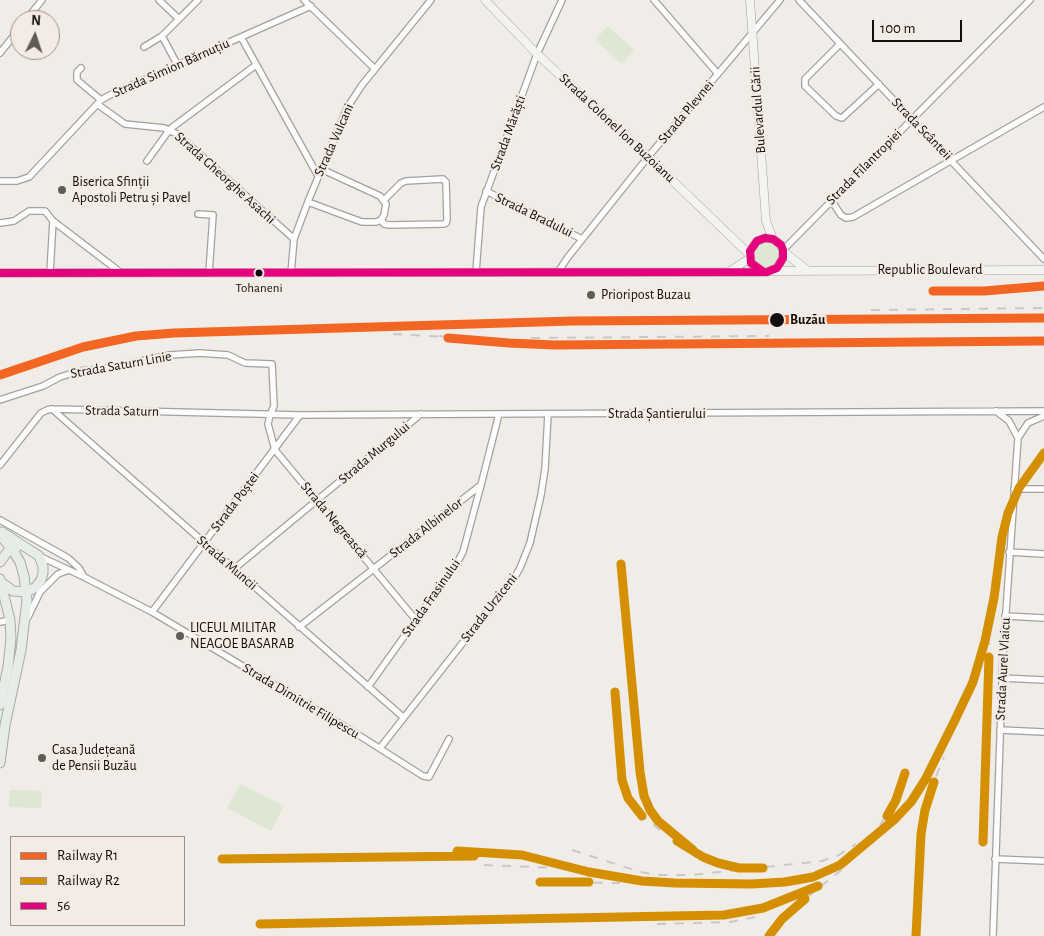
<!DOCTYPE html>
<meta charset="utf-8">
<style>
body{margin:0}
#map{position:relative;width:1044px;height:936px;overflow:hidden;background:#f0ece8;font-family:"Alegreya Sans",sans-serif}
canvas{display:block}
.legend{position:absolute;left:10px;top:836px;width:175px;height:90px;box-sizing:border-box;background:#f4ebe4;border:1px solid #99938d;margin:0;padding:6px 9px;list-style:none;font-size:15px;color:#110e0b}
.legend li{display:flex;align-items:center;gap:10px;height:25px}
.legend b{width:25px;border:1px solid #99938d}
.north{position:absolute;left:10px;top:10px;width:50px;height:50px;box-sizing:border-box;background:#f4ebe4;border:1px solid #99938d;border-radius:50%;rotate:4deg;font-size:14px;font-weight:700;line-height:20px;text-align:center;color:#110e0b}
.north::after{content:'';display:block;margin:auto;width:18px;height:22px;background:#5f5c58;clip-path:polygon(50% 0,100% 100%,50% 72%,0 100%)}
.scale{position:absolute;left:872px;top:20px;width:90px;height:22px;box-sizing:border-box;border:2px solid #110e0b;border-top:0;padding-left:6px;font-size:15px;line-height:18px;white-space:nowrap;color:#110e0b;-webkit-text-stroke:4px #f4ebe4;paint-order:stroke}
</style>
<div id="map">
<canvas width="1044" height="936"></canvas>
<ul class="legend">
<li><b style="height:6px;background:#f26522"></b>Railway R1</li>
<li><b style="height:6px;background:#d48f02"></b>Railway R2</li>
<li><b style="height:6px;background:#e5007d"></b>56</li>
</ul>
<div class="north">N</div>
<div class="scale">100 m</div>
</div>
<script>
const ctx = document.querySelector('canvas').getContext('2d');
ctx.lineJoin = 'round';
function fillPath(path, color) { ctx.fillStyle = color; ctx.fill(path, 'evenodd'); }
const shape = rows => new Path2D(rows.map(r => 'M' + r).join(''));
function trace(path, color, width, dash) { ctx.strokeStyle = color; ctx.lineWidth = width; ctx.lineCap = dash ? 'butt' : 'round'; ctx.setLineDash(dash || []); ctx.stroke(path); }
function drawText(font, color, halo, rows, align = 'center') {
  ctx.font = font + ' "Alegreya Sans",sans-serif'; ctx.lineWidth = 4.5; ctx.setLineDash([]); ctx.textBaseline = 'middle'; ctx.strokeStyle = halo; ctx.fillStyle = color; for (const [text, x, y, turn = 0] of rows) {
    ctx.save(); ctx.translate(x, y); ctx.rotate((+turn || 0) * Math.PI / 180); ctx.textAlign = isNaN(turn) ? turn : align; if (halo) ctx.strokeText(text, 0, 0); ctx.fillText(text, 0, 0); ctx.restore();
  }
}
const green = shape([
 [608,26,634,50,622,64,595,40],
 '754 255a13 13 0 1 1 26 0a13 13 0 1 1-26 0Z',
 [240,784,284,806,271,831,227,808],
 [10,790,42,791,41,808,9,807]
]);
const street = shape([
 [159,0,179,19],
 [304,0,375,69],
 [654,0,718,74],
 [799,0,1044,259],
 [26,20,42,0],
 [241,37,318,176],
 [840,44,805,79,805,86,836,116,842,118,879,84],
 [144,47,162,36],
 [0,53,20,28],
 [177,64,162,36,198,0],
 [81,68,77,72,77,80,101,100],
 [97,104,125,124,164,128,177,134,294,239],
 [147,161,170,129,256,65],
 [0,181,17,181,29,177,101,100,110,95,311,6],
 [486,191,582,239],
 [831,200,841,215,846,218,853,217,1044,107],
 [308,202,362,222,376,222,381,220,384,215,386,204,380,196,321,169],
 [198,214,213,215,209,273],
 [381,220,384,224,389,225,444,224,446,223,447,220,446,182,443,179,406,181,401,183,384,200],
 [0,223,14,221,29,211,45,211,53,221,120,272],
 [783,250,1030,0],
 [476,272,481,207,537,54,562,0],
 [558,272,568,257,648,157,780,0],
 [50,273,53,221],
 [291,273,294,239,309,199,347,108,362,85,431,0],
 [0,400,43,386,60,377,79,371,103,369,170,355,200,353,228,355,245,363,272,364,274,406,270,415,268,424,275,450,415,619],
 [52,409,403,717],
 [1018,438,1028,423,1044,416],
 [0,465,41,413,47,410,52,409,300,415,1044,411],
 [1014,489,1044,489],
 [0,520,68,558,79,568,84,577,152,612,357,734,423,776,429,777,449,739],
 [1009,552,1044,554],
 [39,556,84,577],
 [234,569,421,414],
 [152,612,300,415],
 [1005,616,1044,618],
 [28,617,40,592,58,574,69,570],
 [0,622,10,620],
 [299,627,481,485],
 [1002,678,1044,680],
 [368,687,458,561,463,552,481,485,499,414],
 [1000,730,1044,732],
 [380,748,516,575,520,568,530,543,541,495,545,469,548,414],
 [995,859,1044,861],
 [993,936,1003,655,1018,438,1009,421,996,411]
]);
const secondary = shape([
 [485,0,537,54,648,157,750,255],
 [750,0,766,221,773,239],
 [784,252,808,271],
 [730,271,750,258],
 [772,271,1044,270],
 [0,273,767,272,777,268,783,258,783,250,781,245,773,239,765,238,757,241,750,251,751,263,762,271]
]);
const primary = shape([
 [2,532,39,556,43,566,43,573,41,580,36,587,27,592,13,591,2,583],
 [0,535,12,549,20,562,24,576,27,600,21,650,5,725,0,763],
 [0,562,8,551,16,548],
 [0,579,10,620,11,638,8,667,0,705]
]);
const rail = shape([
 [942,291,984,291,1044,286],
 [871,310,1044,308],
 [393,334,446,337],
 [439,336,509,343,555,345,1044,341],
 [531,338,769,336],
 [0,375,83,347,136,336,174,333,572,321,1044,318],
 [621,564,640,772,644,796,650,810,658,821,693,850],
 [615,692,621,772,626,793,638,812,661,831],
 [880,825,894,805,905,773],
 [983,842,990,643],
 [687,847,710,860,737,867],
 [572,850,640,872,660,875,691,875,822,861,839,855,856,844],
 [457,851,522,855,589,872,642,881,675,883,752,884,785,882,813,877,840,865,895,819,911,802,925,780,955,720,973,682,985,641,994,598,1002,537,1008,513,1019,488,1044,453],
 [222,859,465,856],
 [484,865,556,868],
 [540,882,620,883],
 [513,919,733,914,763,908,810,890],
 [260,924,422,921],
 [657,924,730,922,755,917],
 [769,936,782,919,790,911,845,867],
 [916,936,922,823,932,786,944,757]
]);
const bus1 = shape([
 [0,273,767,272,777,268,783,258,783,250,781,245,773,239,765,238,757,241,750,251,751,263,762,271]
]);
const rail1 = shape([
 [933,291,984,291,1044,286],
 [448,338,509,343,555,345,1044,341],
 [0,375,83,347,136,336,174,333,572,321,1044,318]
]);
const rail2 = shape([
 [621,564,640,772,644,796,650,810,658,821,693,850],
 [615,692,622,780,628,798,642,816],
 [887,816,896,800,905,773],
 [677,841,703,857,718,863,739,868,763,868],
 [983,842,989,657],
 [457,851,522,855,589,872,642,881,675,883,752,884,785,882,813,877,840,865,895,819,911,802,925,780,955,720,973,682,985,641,994,598,1002,537,1008,513,1019,488,1044,453],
 [222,859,474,856],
 [540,882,589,882],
 [260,924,724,915,763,908,818,886],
 [769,936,782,919,805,899],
 [916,936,921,834,925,810,934,782]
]);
const markers = [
 [62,190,5,"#5f5c58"],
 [259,273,4.5,"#110e0b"],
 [591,295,5,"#5f5c58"],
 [777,320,8,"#110e0b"],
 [180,636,5,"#5f5c58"],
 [42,758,5,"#5f5c58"]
];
const busNames = [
 ["Tohaneni",259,288]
];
const streetNames = [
 ["Strada Simion Bărnuțiu",171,68,-24],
 ["Bulevardul Gării",758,110,-94],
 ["Strada Plevnei",686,112,-50],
 ["Strada Colonel Ion Buzoianu",617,128,43],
 ["Strada Scânteii",922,129,46],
 ["Strada Mărăști",508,133,-70],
 ["Strada Vulcani",334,140,-66],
 ["Strada Filantropiei",864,167,-45],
 ["Strada Gheorghe Asachi",225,178,42],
 ["Strada Bradului",534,215,26],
 ["Republic Boulevard",930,270],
 ["Strada Saturn Linie",121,365,-10],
 ["Strada Saturn",122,411,1],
 ["Strada Șantierului",657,414],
 ["Strada Murgului",374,453,-40],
 ["Strada Poștei",235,502,-53],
 ["Strada Negrească",334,520,50],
 ["Strada Albinelor",426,528,-38],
 ["Strada Muncii",227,563,41],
 ["Strada Frasinului",431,598,-55],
 ["Strada Urziceni",489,608,-52],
 ["Strada Aurel Vlaicu",1003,669,-87],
 ["Strada Dimitrie Filipescu",301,701,31]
];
const poiNames = [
 ["Biserica Sfinții",72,182],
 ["Apostoli Petru și Pavel",72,198],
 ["Prioripost Buzau",601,295],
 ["LICEUL MILITAR",190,628],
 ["NEAGOE BASARAB",190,644],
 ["Casa Județeană",52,750],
 ["de Pensii Buzău",52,766]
];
const stopNames = [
 ["Buzău",790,320]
];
fillPath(green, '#dde7d3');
trace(street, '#a3a09d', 8);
trace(secondary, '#a3a09d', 9);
trace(primary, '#a5aca3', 11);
trace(street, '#fdfcfc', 5.5);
trace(secondary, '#f3f4f1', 8);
trace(primary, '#e8ece8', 9);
trace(rail, '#cac8c7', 2, [9, 9]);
trace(bus1, '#e5007d', 8);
trace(rail1, '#f26522', 9);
trace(rail2, '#d48f02', 9);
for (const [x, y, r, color] of markers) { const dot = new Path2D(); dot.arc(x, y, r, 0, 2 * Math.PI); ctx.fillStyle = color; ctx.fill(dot); trace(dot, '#f4ebe4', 2); }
drawText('13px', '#110e0b', '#f4ebe4', busNames);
drawText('14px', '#110e0b', '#f4ebe4', streetNames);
drawText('14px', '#110e0b', '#f4ebe4', poiNames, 'left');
drawText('bold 14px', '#110e0b', '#f4ebe4', stopNames, 'left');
</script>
